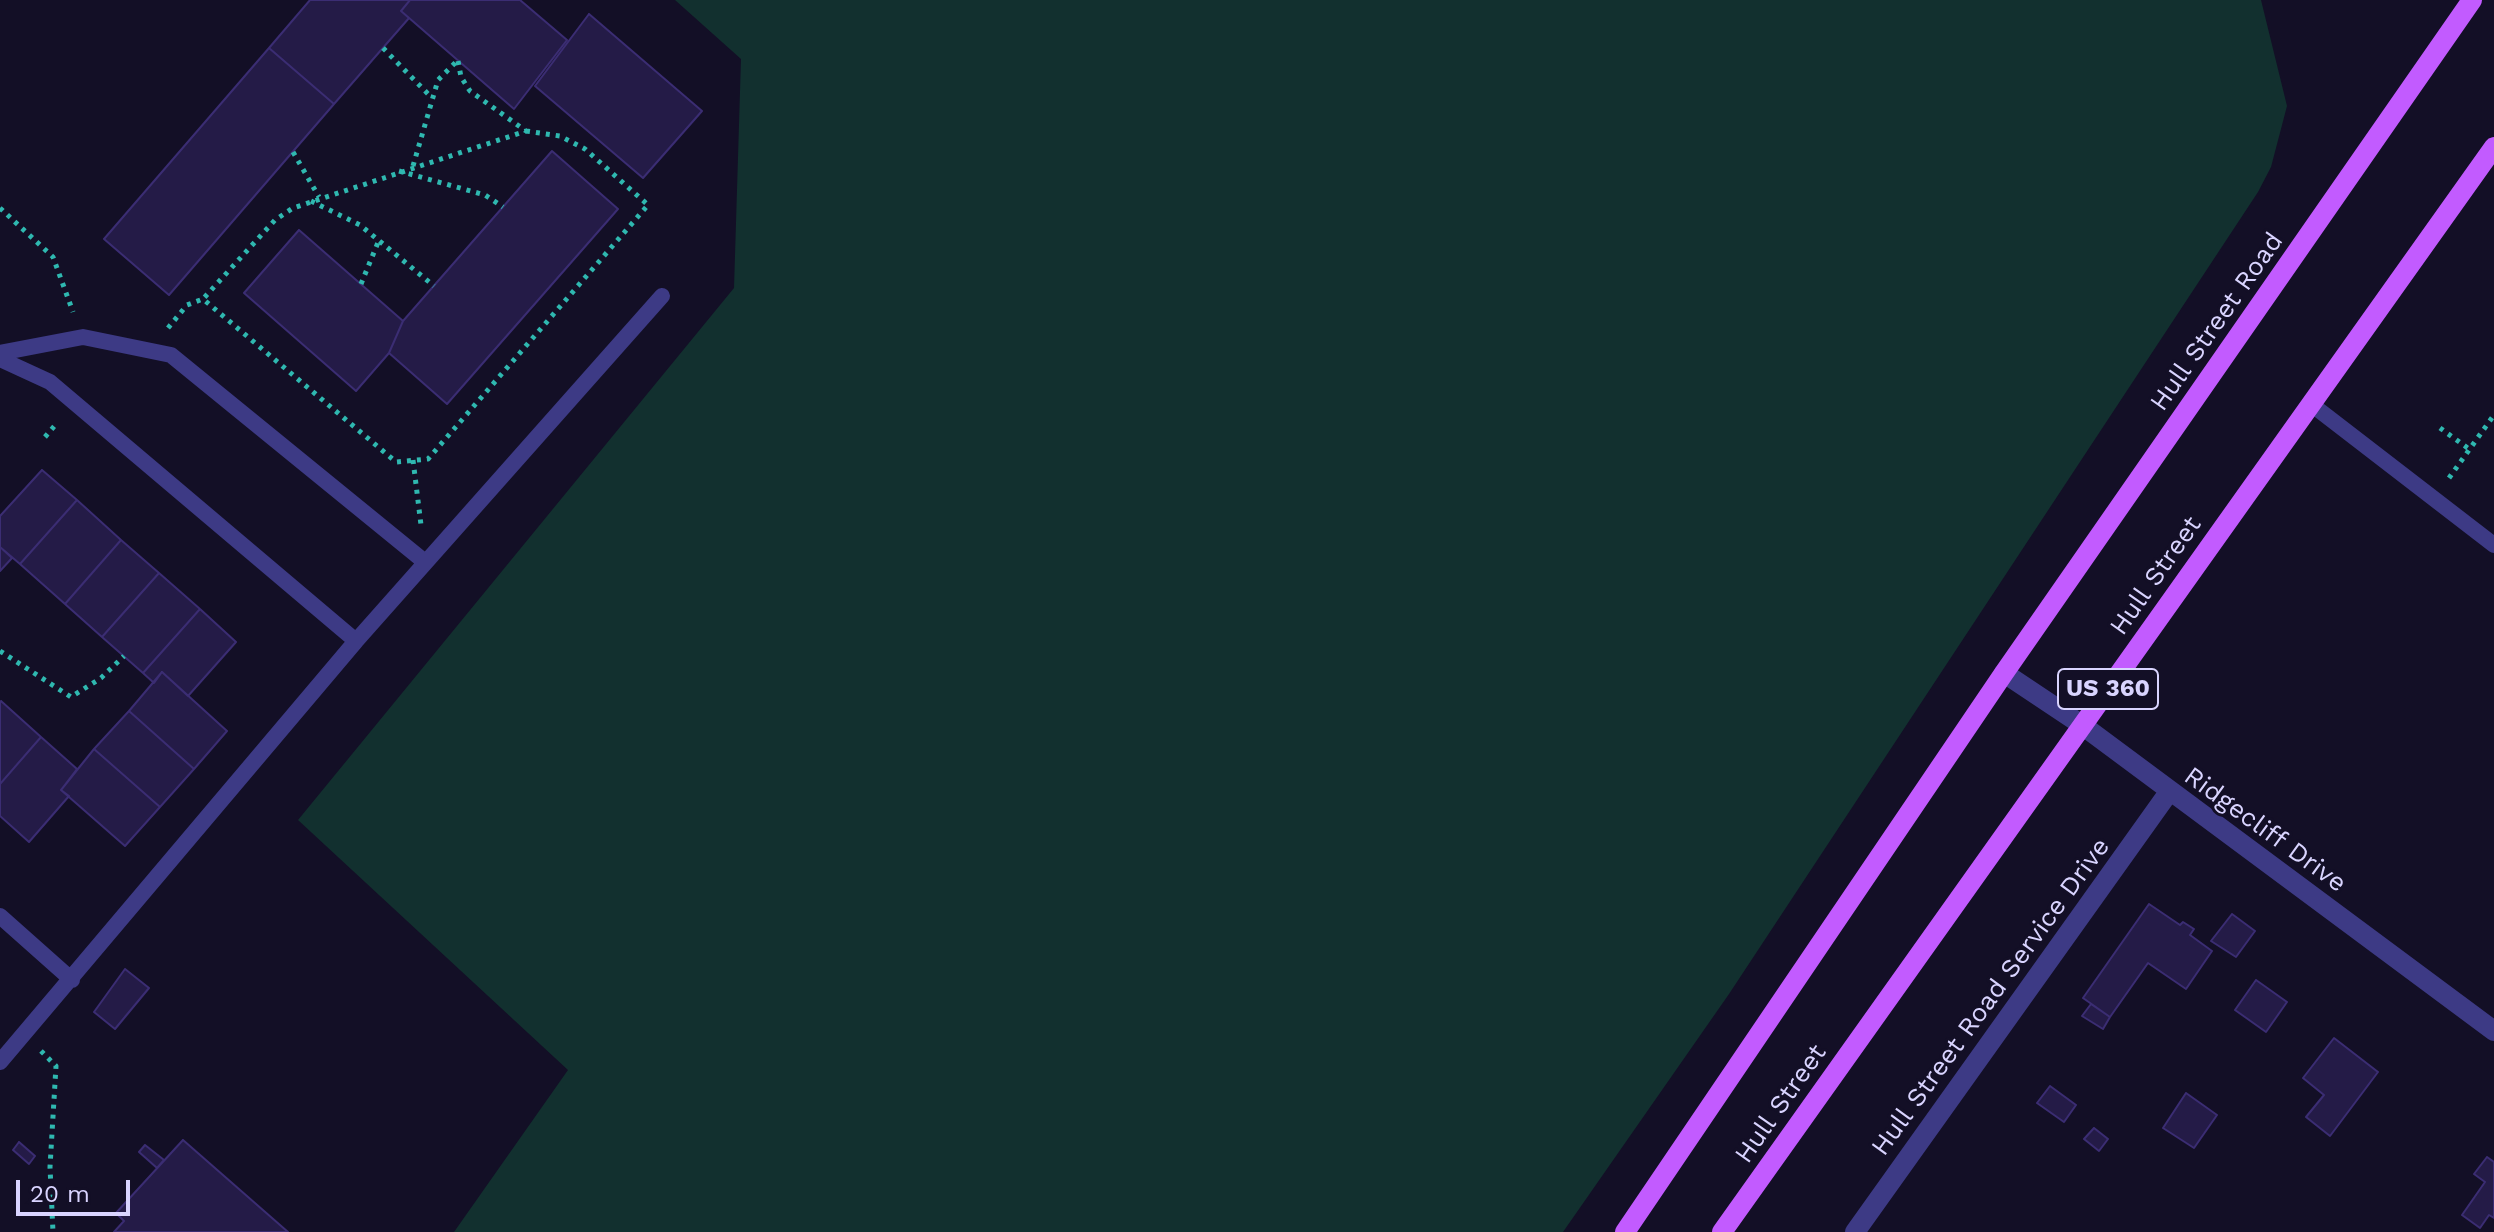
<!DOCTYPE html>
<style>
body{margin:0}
#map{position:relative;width:2494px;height:1232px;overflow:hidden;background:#130f26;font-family:"Work Sans",sans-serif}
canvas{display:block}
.scale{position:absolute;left:16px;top:1180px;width:114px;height:36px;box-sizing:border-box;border:4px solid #d9d4ff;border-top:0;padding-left:10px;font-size:24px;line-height:28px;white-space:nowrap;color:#d9d4ff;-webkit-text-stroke:6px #130f26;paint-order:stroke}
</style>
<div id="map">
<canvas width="2494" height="1232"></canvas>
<div class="scale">20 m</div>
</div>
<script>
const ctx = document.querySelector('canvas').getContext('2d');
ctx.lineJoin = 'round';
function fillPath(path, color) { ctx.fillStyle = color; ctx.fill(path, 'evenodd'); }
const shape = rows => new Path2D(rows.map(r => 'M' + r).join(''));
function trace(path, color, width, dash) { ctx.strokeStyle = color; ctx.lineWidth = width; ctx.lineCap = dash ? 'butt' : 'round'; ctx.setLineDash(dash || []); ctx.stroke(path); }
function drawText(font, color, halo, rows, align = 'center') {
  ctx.font = font + ' "Work Sans",sans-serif'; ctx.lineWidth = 6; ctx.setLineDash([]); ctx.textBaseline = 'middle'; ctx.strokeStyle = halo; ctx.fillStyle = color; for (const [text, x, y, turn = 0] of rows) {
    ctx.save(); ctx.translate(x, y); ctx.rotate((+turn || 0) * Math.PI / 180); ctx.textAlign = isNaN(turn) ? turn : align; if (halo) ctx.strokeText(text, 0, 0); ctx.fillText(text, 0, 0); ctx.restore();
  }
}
const green = shape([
 [675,0,2261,0,2287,106,2271,167,2258,192,1729,994,1563,1232,454,1232,568,1070,298,820,734,288,741,59]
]);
const building = shape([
 [310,0,410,0,401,11,409,18,334,104,269,48,310,0],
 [410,0,520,0,567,40,514,109,401,11,410,0],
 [589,14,702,111,643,178,535,86,589,14],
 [269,48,334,104,169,295,104,239,269,48],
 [552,151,618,209,447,404,389,353,403,321,552,151],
 [299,230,403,321,389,353,356,391,244,293,299,230],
 [42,470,77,500,20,564,0,547,0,516,42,470],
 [77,500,121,540,65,604,20,564,77,500],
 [121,540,159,573,102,637,65,604,121,540],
 [0,547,12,558,0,571,0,547],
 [159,573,200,609,143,673,102,637,159,573],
 [200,609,236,642,188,696,162,672,154,683,143,673,200,609],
 [162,672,227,731,194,769,129,711,162,672],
 [1,701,41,737,0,784,0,703,1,701],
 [129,711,194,769,160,807,94,749,129,711],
 [41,737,77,769,61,790,69,796,29,842,0,816,0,784,41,737],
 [94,749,160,807,125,846,61,790,94,749],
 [2149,904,2180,925,2183,922,2194,929,2190,935,2212,951,2186,989,2148,963,2110,1017,2083,998,2149,904],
 [2232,914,2255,931,2236,957,2211,941,2232,914],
 [125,969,149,988,115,1029,94,1012,125,969],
 [2256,980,2287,1002,2266,1032,2235,1010,2256,980],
 [2091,1004,2110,1017,2103,1029,2082,1016,2091,1004],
 [2334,1038,2378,1072,2330,1136,2306,1117,2324,1095,2303,1078,2334,1038],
 [2050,1086,2076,1105,2064,1122,2037,1103,2050,1086],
 [2186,1093,2217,1115,2194,1148,2163,1128,2186,1093],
 [2094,1128,2108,1139,2099,1151,2084,1139,2094,1128],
 [183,1140,288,1232,114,1232,124,1221,116,1213,183,1140],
 [19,1142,35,1156,29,1164,13,1150,19,1142],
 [145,1145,164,1160,157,1168,139,1152,145,1145],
 [2487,1157,2494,1162,2494,1218,2489,1215,2480,1228,2462,1215,2485,1182,2474,1174,2487,1157]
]);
const path = shape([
 [383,48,432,98],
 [458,61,461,77,470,91,526,131],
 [526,131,560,136,585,149,648,205,428,459,396,462,203,299,275,220,293,208,526,131],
 [293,152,319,197],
 [413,166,438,80,458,60],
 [399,171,485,195,503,207],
 [311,201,360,225,434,286],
 [0,208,53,257,73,312],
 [361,284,379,240],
 [168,328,187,305,203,299],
 [2440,428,2469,449],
 [45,437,57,423],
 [413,460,421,525],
 [2449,478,2494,415],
 [0,651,71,697,101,678,124,656],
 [41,1051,56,1066,50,1167,53,1232]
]);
const lane = shape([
 [0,353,83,337,171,355,425,562],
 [0,359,50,382,356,641,0,1062],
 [2311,404,2494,545],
 [356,641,662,296],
 [0,916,72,980]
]);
const street = shape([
 [2004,673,2082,725,2494,1031],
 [1855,1232,2169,792]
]);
const primary = shape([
 [1625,1232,2004,673,2472,0],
 [1722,1232,2494,147]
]);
const shields = [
 [2108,689,100]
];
const shieldNames = [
 ["US 360",2108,689]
];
const streetNames = [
 ["Hull Street Road",2217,322,-55],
 ["Hull Street",2156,576,-55],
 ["Ridgecliff Drive",2265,830,36],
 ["Hull Street Road Service Drive",1991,997,-54],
 ["Hull Street",1781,1104,-55]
];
fillPath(green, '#12302f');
fillPath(building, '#241b47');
trace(building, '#3b2d73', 2);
trace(path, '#2fb8b0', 5, [4, 6]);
trace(lane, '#3d3a85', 16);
trace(street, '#3d3a85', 20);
trace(primary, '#c25bff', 20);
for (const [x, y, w] of shields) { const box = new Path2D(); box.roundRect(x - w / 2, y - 20, w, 40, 6); ctx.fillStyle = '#130f26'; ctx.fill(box); trace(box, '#d9d4ff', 2); }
drawText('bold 24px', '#d9d4ff', null, shieldNames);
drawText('26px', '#d9d4ff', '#130f26', streetNames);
</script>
